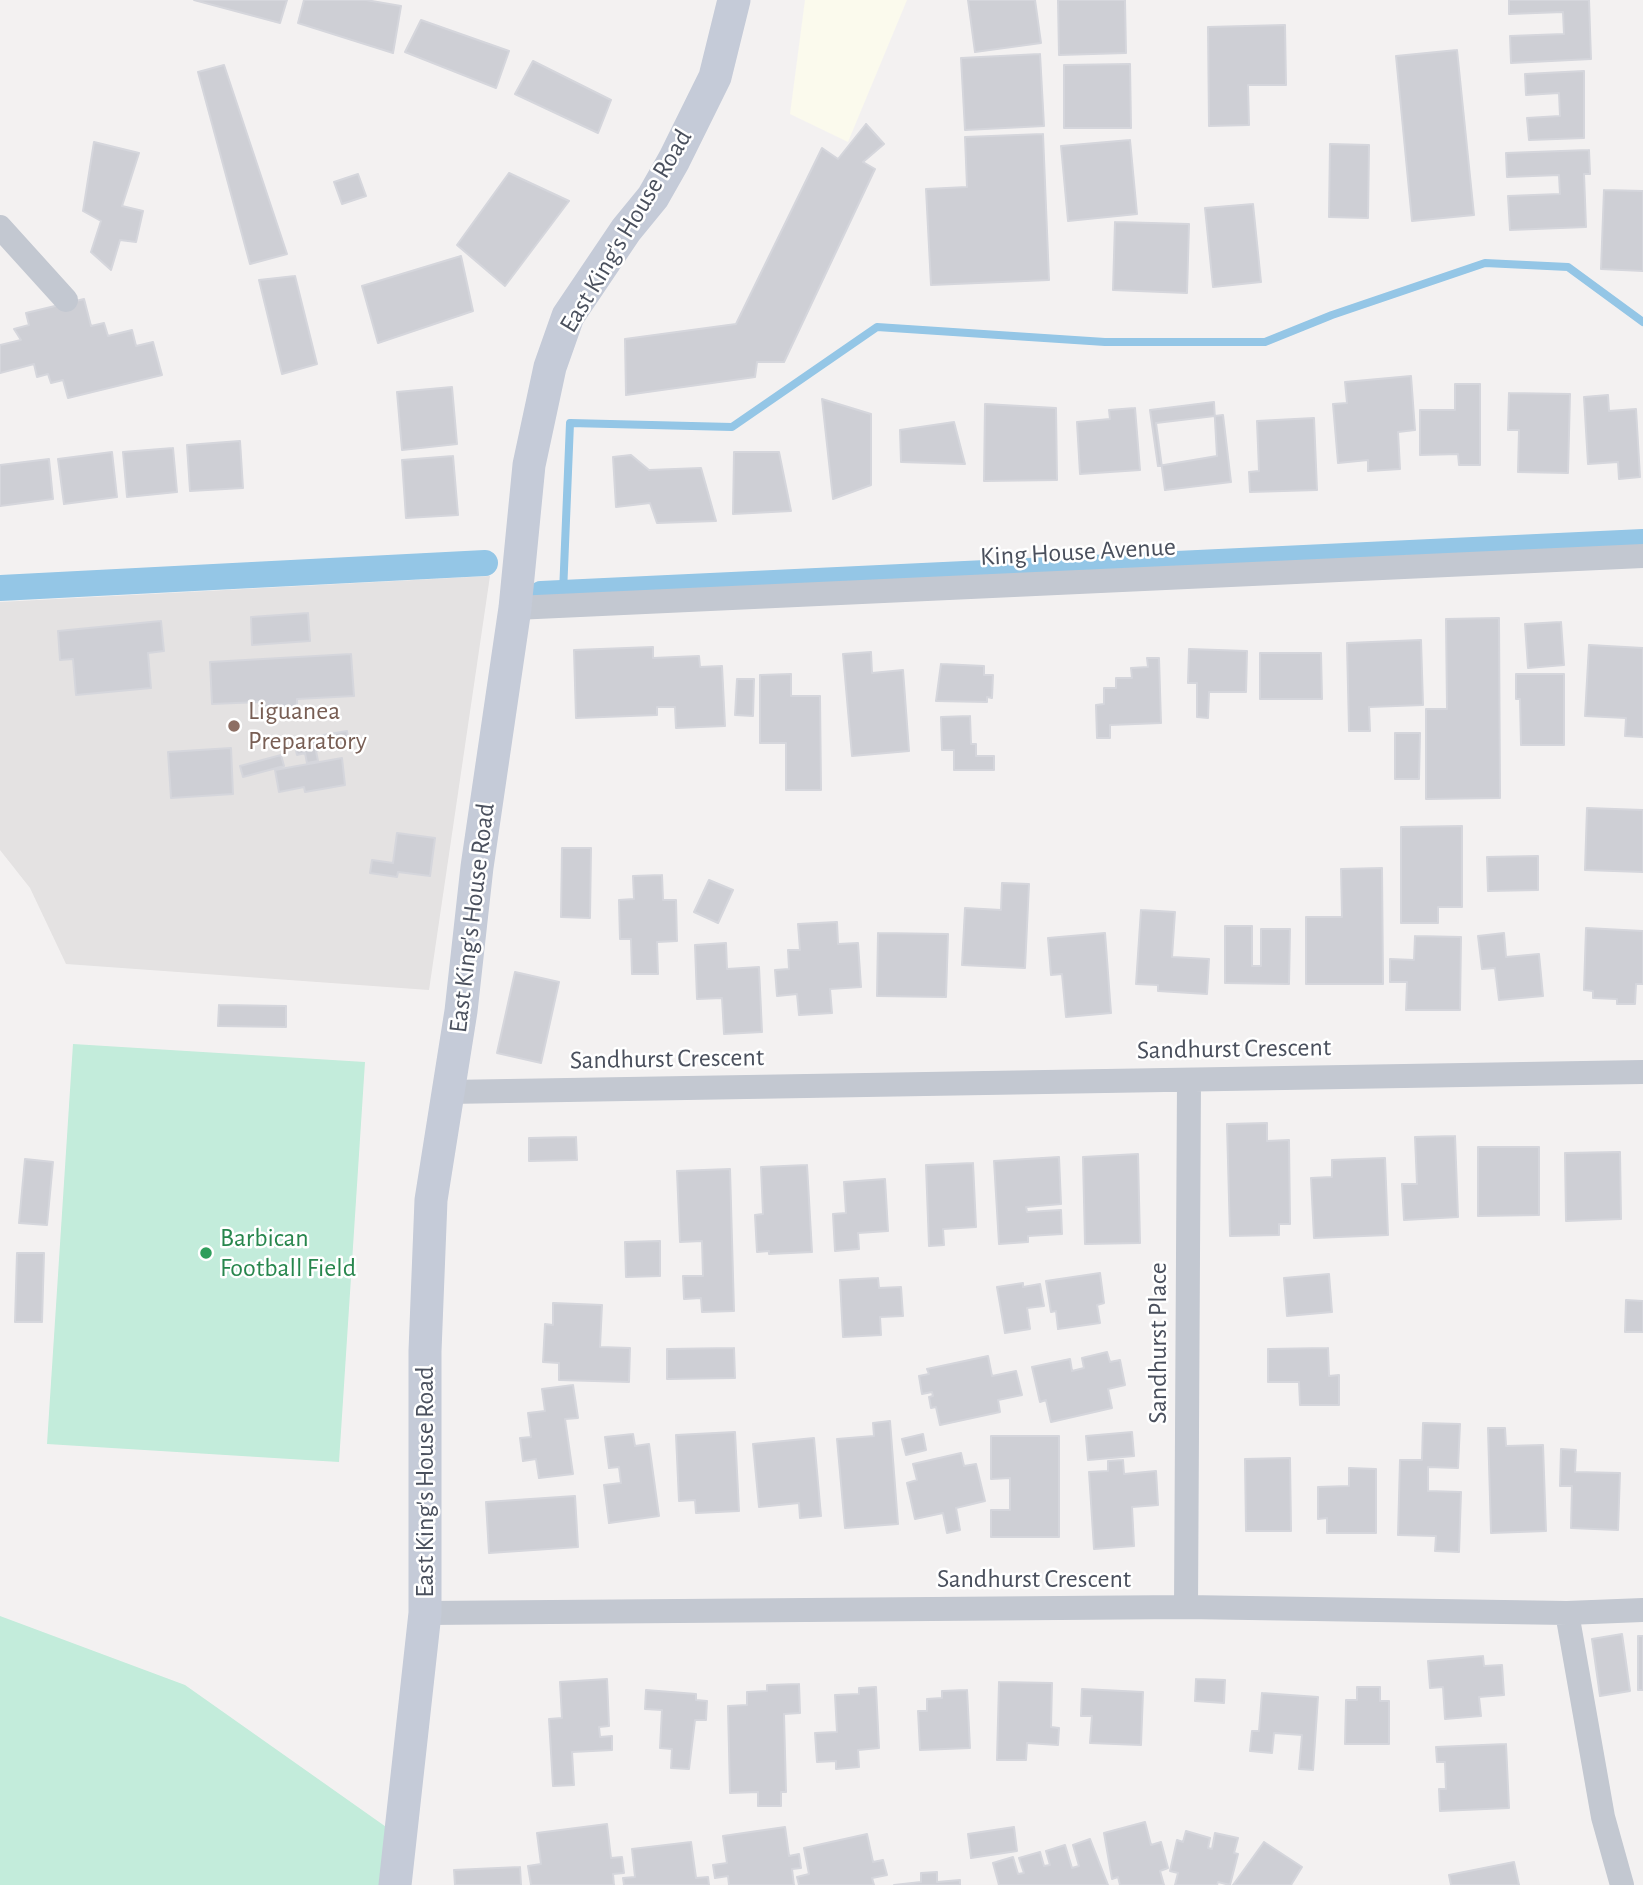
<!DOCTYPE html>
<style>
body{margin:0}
canvas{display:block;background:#f3f1f1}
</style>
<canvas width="1643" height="1885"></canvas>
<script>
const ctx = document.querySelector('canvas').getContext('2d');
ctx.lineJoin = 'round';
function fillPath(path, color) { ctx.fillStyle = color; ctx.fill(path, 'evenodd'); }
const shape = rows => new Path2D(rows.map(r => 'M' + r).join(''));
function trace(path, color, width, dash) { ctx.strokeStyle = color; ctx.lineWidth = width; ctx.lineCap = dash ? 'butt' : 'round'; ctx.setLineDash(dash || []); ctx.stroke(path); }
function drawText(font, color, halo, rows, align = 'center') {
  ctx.font = font + ' "Alegreya Sans",sans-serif'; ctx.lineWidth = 5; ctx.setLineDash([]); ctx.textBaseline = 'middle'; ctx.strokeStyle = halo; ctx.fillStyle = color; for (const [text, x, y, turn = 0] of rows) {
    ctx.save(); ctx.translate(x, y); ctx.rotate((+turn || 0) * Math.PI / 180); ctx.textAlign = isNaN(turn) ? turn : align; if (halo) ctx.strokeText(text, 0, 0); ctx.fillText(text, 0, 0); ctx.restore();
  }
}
const commercial = shape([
 [805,0,907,0,848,142,790,114]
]);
const education = shape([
 [490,576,429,990,66,964,30,888,0,850,0,602]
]);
const green = shape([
 [73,1044,365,1062,339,1462,47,1444],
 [0,1616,185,1685,389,1829,381,1885,0,1885]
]);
const stream = shape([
 [563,593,570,423,732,427,877,327,1105,342,1265,342,1332,315,1485,263,1568,267,1643,322]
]);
const canal = shape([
 [0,588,485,563],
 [541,594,1643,542]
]);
const building = shape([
 [194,0,287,0,280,23,194,0],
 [304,0,366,0,401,6,393,53,298,23,304,0],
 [968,0,1035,0,1041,43,975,52,968,0],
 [1058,0,1125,0,1126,53,1059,55,1058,0],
 [1509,0,1589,0,1591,59,1511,63,1510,36,1564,34,1563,12,1509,14,1509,0],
 [421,20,509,51,496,88,405,52,421,20],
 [1285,25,1286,85,1248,85,1249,125,1209,126,1208,27,1285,25],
 [1457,50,1474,215,1412,221,1396,56,1457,50],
 [1040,54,1044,126,965,130,961,58,1040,54],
 [533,61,611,100,598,133,515,94,533,61],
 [1130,64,1131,128,1064,128,1064,65,1130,64],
 [224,65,287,254,250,264,198,72,224,65],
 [1584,71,1584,138,1529,140,1527,118,1560,116,1559,93,1526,95,1525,74,1584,71],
 [866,124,884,144,863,162,875,169,784,362,757,362,755,377,626,395,625,339,736,324,822,148,838,159,866,124],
 [1043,134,1049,280,931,285,926,189,967,187,965,137,1043,134],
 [1130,140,1137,214,1068,221,1061,146,1130,140],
 [94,142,139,153,122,206,143,211,136,242,120,240,111,270,91,252,101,221,83,211,94,142],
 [1330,144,1369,145,1368,218,1329,217,1330,144],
 [1589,150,1590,174,1584,174,1586,227,1510,230,1508,196,1560,194,1559,175,1507,177,1506,153,1589,150],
 [509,173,569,201,505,286,457,245,509,173],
 [358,174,366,196,342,204,334,182,358,174],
 [1604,190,1643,191,1643,271,1601,269,1604,190],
 [1253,204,1261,282,1213,287,1205,208,1253,204],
 [1115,222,1189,224,1187,293,1113,290,1115,222],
 [461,256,473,311,378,343,362,286,461,256],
 [295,276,317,364,282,374,259,280,295,276],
 [84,299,91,326,104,323,108,336,132,330,136,346,153,342,162,375,68,398,63,380,51,383,48,374,37,377,34,364,0,373,0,345,21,340,14,329,29,325,26,313,84,299],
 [1411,376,1415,430,1398,432,1400,469,1368,471,1368,460,1338,463,1333,404,1347,403,1345,382,1411,376],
 [1455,384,1480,384,1480,465,1459,465,1458,454,1420,455,1420,410,1455,410,1455,384],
 [452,387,457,444,402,450,397,392,452,387],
 [1509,393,1570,394,1568,473,1518,472,1519,430,1508,430,1509,393],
 [1608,395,1609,411,1636,409,1640,477,1619,479,1618,462,1588,464,1584,397,1608,395],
 [822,399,871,414,871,485,833,499,822,399],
 [1214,402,1217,456,1158,466,1150,410,1214,402],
 [985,404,1056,408,1057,480,984,481,985,404],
 [1135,408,1140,470,1080,474,1077,422,1110,419,1109,410,1135,408],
 [1223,415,1231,482,1165,490,1156,423,1223,415],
 [1314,418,1317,490,1250,492,1249,472,1259,471,1257,421,1314,418],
 [954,422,965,464,901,462,900,430,954,422],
 [240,441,243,488,190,491,187,445,240,441],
 [173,448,177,492,127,497,123,452,173,448],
 [112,452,117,497,64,504,58,459,112,452],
 [734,452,779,452,791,511,733,514,734,452],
 [631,455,649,470,701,468,716,521,657,523,650,503,616,507,613,457,631,455],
 [453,456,458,515,406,518,402,460,453,456],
 [49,459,53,499,0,506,0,465,49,459],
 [308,613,310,641,252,645,251,617,308,613],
 [1499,618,1500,798,1426,799,1426,709,1447,709,1446,619,1499,618],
 [161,621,164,651,148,653,151,688,76,695,73,659,60,660,58,631,161,621],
 [1561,622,1564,665,1528,668,1525,624,1561,622],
 [1421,640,1423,705,1369,707,1370,731,1349,731,1347,643,1421,640],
 [1589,645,1643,648,1643,737,1625,736,1626,718,1585,716,1589,645],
 [653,647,653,658,699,656,700,667,722,666,725,726,676,728,675,707,657,707,657,715,576,718,574,650,653,647],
 [1189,649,1247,651,1246,692,1209,692,1208,718,1197,717,1197,683,1188,683,1189,649],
 [871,652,872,673,903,670,909,751,852,756,843,654,871,652],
 [1260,653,1321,653,1322,699,1260,699,1260,653],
 [351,654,354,696,297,699,297,711,260,713,260,702,212,704,210,662,351,654],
 [1147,658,1159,658,1161,723,1110,725,1110,738,1097,738,1096,705,1104,704,1104,688,1116,688,1116,678,1132,678,1131,668,1148,667,1147,658],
 [941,664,984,666,984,675,993,675,992,698,987,697,987,702,936,701,941,664],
 [791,674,791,696,820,696,821,790,786,790,786,743,760,743,760,675,791,674],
 [1516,674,1564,674,1564,745,1521,745,1520,699,1516,699,1516,674],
 [737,679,754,679,753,716,735,715,737,679],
 [970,716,971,744,976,744,976,756,994,756,994,770,954,770,954,750,942,750,941,717,970,716],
 [347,731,349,745,316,751,318,761,307,763,305,753,297,755,294,740,347,731],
 [1395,733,1420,733,1419,779,1395,779,1395,733],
 [231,748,233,794,171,798,168,752,231,748],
 [281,755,284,766,243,777,240,766,281,755],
 [342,758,345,785,305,792,304,787,279,792,275,770,342,758],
 [1587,808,1643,810,1643,872,1585,870,1587,808],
 [1462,826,1462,907,1438,907,1438,923,1401,923,1401,827,1462,826],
 [397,833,435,838,430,876,398,872,397,877,370,873,372,860,393,863,397,833],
 [562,848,591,848,590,918,561,917,562,848],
 [1538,856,1538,890,1488,891,1487,857,1538,856],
 [1382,868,1383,984,1306,984,1306,917,1342,917,1341,869,1382,868],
 [662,875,663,900,676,900,677,941,657,942,658,974,632,974,631,939,620,939,619,900,634,899,633,876,662,875],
 [709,880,733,890,718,923,694,912,709,880],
 [1002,883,1029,884,1025,968,962,965,965,908,1001,910,1002,883],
 [1141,910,1175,912,1172,957,1209,959,1207,994,1158,991,1158,985,1136,984,1141,910],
 [837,922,838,944,858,943,861,987,830,989,832,1013,799,1015,797,994,777,996,775,970,789,969,788,950,800,950,798,924,837,922],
 [1225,926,1252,926,1252,966,1261,966,1261,929,1290,929,1289,984,1225,983,1225,926],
 [1586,928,1643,931,1643,984,1636,984,1635,1004,1617,1004,1617,999,1593,998,1593,991,1584,990,1586,928],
 [878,933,948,934,946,997,877,996,878,933],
 [1105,933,1111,1013,1066,1017,1062,974,1051,975,1048,938,1105,933],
 [1504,933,1506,957,1539,954,1543,996,1499,1000,1495,968,1482,969,1478,936,1504,933],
 [1415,936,1461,937,1460,1010,1406,1010,1407,982,1390,982,1390,959,1414,960,1415,936],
 [726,943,727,969,759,967,762,1032,724,1034,722,998,697,999,695,945,726,943],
 [515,972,559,982,541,1063,497,1053,515,972],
 [219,1005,286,1006,286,1027,218,1026,219,1005],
 [1267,1123,1267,1141,1289,1140,1290,1224,1279,1224,1279,1235,1230,1236,1227,1124,1267,1123],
 [1455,1136,1458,1217,1404,1220,1402,1184,1417,1184,1415,1137,1455,1136],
 [576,1137,577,1160,529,1161,529,1138,576,1137],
 [1478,1147,1539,1147,1539,1215,1478,1216,1478,1147],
 [1620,1152,1621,1219,1566,1221,1565,1153,1620,1152],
 [1138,1154,1140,1243,1085,1244,1083,1157,1138,1154],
 [1059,1157,1061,1204,1026,1207,1027,1212,1061,1210,1062,1234,1028,1236,1028,1242,999,1244,994,1161,1059,1157],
 [1385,1158,1388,1235,1314,1238,1311,1178,1332,1177,1332,1160,1385,1158],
 [25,1159,53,1162,47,1225,19,1223,25,1159],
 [973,1163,976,1227,943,1229,944,1245,929,1246,926,1165,973,1163],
 [807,1165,812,1252,769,1254,769,1251,757,1252,755,1215,763,1214,761,1167,807,1165],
 [730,1169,734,1311,702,1312,701,1298,684,1299,683,1276,703,1276,702,1241,680,1242,677,1171,730,1169],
 [885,1179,888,1231,858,1233,859,1249,835,1251,833,1214,846,1213,844,1182,885,1179],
 [660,1241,660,1276,626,1277,625,1242,660,1241],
 [17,1253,44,1253,42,1322,15,1322,17,1253],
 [1100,1273,1104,1303,1097,1305,1100,1323,1058,1329,1056,1311,1051,1312,1046,1281,1100,1273],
 [1329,1274,1332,1312,1287,1316,1284,1278,1329,1274],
 [878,1278,879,1288,901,1287,903,1316,880,1317,881,1335,843,1337,840,1280,878,1278],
 [1023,1283,1023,1287,1040,1284,1044,1306,1027,1308,1030,1329,1005,1333,997,1287,1023,1283],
 [1626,1300,1643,1301,1643,1332,1625,1332,1626,1300],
 [553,1303,602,1305,600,1347,630,1348,629,1382,559,1380,559,1363,543,1362,545,1324,553,1325,553,1303],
 [734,1348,735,1378,667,1379,667,1349,734,1348],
 [1328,1348,1329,1376,1339,1375,1339,1405,1300,1405,1299,1382,1268,1382,1268,1349,1328,1348],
 [1107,1352,1110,1362,1120,1360,1125,1385,1108,1389,1112,1408,1051,1422,1046,1400,1040,1402,1032,1367,1070,1359,1072,1371,1084,1368,1082,1358,1107,1352],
 [988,1356,992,1376,1016,1371,1022,1395,998,1400,1000,1412,940,1425,936,1407,931,1408,929,1397,933,1396,932,1392,922,1394,919,1376,929,1374,927,1369,988,1356],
 [573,1385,578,1418,565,1419,573,1474,539,1478,536,1459,523,1461,520,1438,531,1437,528,1413,545,1411,542,1389,573,1385],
 [890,1421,898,1524,845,1528,837,1439,874,1436,873,1423,890,1421],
 [1423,1423,1460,1424,1458,1468,1428,1467,1428,1491,1461,1492,1459,1552,1435,1551,1436,1536,1398,1535,1400,1460,1422,1460,1423,1423],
 [1488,1428,1505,1428,1506,1446,1543,1445,1546,1531,1491,1533,1488,1428],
 [735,1432,739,1511,696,1513,695,1500,679,1501,676,1435,735,1432],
 [1132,1432,1134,1456,1088,1460,1086,1436,1132,1432],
 [633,1434,635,1446,649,1444,659,1516,609,1523,604,1485,621,1483,619,1467,609,1468,605,1437,633,1434],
 [923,1434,926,1450,906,1455,902,1439,923,1434],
 [991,1436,1059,1436,1059,1537,991,1537,991,1510,1010,1510,1010,1478,991,1479,991,1436],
 [814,1438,821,1516,800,1518,799,1503,759,1507,753,1444,814,1438],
 [1561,1449,1576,1450,1575,1472,1620,1473,1618,1530,1571,1528,1572,1486,1560,1486,1561,1449],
 [961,1453,964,1466,976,1464,985,1501,956,1508,960,1530,947,1533,943,1513,915,1519,907,1483,917,1480,913,1464,961,1453],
 [1290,1458,1291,1531,1246,1531,1245,1459,1290,1458],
 [1123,1460,1124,1474,1156,1471,1158,1505,1132,1507,1134,1546,1094,1549,1089,1472,1108,1471,1108,1461,1123,1460],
 [1349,1468,1376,1469,1376,1533,1327,1533,1327,1518,1318,1519,1318,1487,1349,1486,1349,1468],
 [575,1496,578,1547,489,1553,486,1502,575,1496],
 [1622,1634,1630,1691,1600,1696,1592,1639,1622,1634],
 [1638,1636,1643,1636,1643,1690,1638,1690,1638,1636],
 [1483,1656,1484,1666,1502,1665,1504,1695,1479,1697,1481,1716,1445,1719,1443,1687,1430,1688,1428,1661,1483,1656],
 [607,1679,609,1726,599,1727,600,1737,612,1736,612,1750,572,1752,574,1785,553,1786,549,1719,562,1718,560,1682,607,1679],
 [1196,1679,1225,1680,1224,1703,1195,1701,1196,1679],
 [999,1682,1052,1683,1051,1727,1059,1728,1058,1745,1027,1743,1026,1760,997,1760,999,1682],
 [799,1684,800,1713,784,1714,786,1792,781,1792,781,1806,758,1806,758,1792,730,1793,728,1706,747,1705,747,1692,767,1691,767,1685,799,1684],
 [876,1687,879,1748,858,1750,859,1767,836,1769,836,1761,817,1762,815,1733,837,1732,835,1695,859,1694,859,1688,876,1687],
 [1357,1687,1380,1687,1380,1701,1389,1701,1389,1744,1345,1744,1346,1700,1357,1700,1357,1687],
 [1082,1689,1143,1692,1141,1745,1090,1743,1092,1716,1081,1716,1082,1689],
 [646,1690,696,1694,696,1700,707,1701,706,1720,695,1720,689,1769,671,1768,672,1749,660,1748,662,1710,645,1709,646,1690],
 [967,1690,970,1748,920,1750,918,1711,927,1711,927,1699,942,1698,942,1691,967,1690],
 [1262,1693,1318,1697,1313,1770,1299,1769,1302,1735,1274,1733,1272,1753,1250,1751,1252,1731,1259,1731,1262,1693],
 [1506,1744,1509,1808,1440,1811,1439,1789,1446,1789,1445,1762,1437,1762,1436,1747,1506,1744],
 [1145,1822,1151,1845,1161,1842,1168,1868,1160,1871,1164,1885,1120,1885,1118,1877,1112,1879,1104,1833,1145,1822],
 [607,1824,611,1858,622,1857,624,1873,613,1874,614,1885,531,1885,528,1866,541,1864,537,1833,607,1824],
 [785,1827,789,1856,799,1854,801,1868,792,1869,794,1885,729,1885,728,1876,715,1878,713,1865,727,1863,723,1836,785,1827],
 [1014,1827,1017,1851,971,1858,968,1834,1014,1827],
 [1186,1831,1210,1838,1208,1848,1212,1849,1215,1833,1238,1838,1234,1853,1238,1854,1230,1885,1218,1882,1217,1885,1175,1885,1178,1873,1170,1871,1177,1840,1183,1842,1186,1831],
 [867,1834,873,1862,883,1860,887,1875,872,1878,874,1885,799,1885,797,1877,809,1874,804,1848,867,1834],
 [1090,1839,1108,1885,999,1885,993,1863,1013,1857,1018,1874,1024,1873,1019,1858,1040,1852,1044,1866,1050,1865,1046,1851,1065,1845,1072,1868,1079,1866,1073,1845,1090,1839],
 [691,1842,696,1878,708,1877,709,1885,624,1885,623,1878,635,1877,632,1849,691,1842],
 [1264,1842,1302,1867,1291,1885,1233,1885,1264,1842],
 [1514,1862,1519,1885,1451,1885,1449,1875,1514,1862],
 [520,1867,521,1885,455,1885,454,1870,520,1867],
 [937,1872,937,1882,960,1880,960,1885,894,1885,921,1882,921,1873,937,1872]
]);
const minor = shape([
 [0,227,66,300],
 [515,608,1643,556],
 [448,1092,1643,1072],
 [1186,1607,1189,1080],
 [425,1613,1186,1607,1567,1613,1643,1610],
 [1567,1613,1603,1817,1622,1885]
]);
const secondary = shape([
 [395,1885,425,1613,425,1351,431,1200,461,1011,477,867,515,608,529,465,550,367,568,316,626,230,653,197,674,160,715,77,734,0]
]);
const markers = [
 [234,726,7,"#8d6e63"],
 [206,1253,7,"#2e9e5b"]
];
const streetNames = [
 ["East King's House Road",626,231,-59],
 ["King House Avenue",1078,552,-3],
 ["East King's House Road",472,918,-83],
 ["Sandhurst Crescent",1234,1049,-1],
 ["Sandhurst Crescent",667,1059,-1],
 ["Sandhurst Place",1158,1343,-90],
 ["East King's House Road",425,1482,-90],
 ["Sandhurst Crescent",1034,1579]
];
const educationNames = [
 ["Liguanea",248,711],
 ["Preparatory",248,741]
];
const leisureNames = [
 ["Barbican",220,1238],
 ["Football Field",220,1268]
];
fillPath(commercial, '#fbfaed');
fillPath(education, '#e4e2e2');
fillPath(green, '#c3ecdb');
trace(stream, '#94c6e6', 8);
trace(canal, '#94c6e6', 26);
fillPath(building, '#cecfd5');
trace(building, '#d5d6dc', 2);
trace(minor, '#c3c8d1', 24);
trace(secondary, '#c5cbd8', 33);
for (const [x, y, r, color] of markers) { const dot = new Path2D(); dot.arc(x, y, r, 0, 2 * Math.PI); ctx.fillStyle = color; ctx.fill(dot); trace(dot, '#fff', 2.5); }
drawText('26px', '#4a505d', '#fff', streetNames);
drawText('26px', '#785e54', '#fff', educationNames, 'left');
drawText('26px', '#27864d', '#fff', leisureNames, 'left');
</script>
